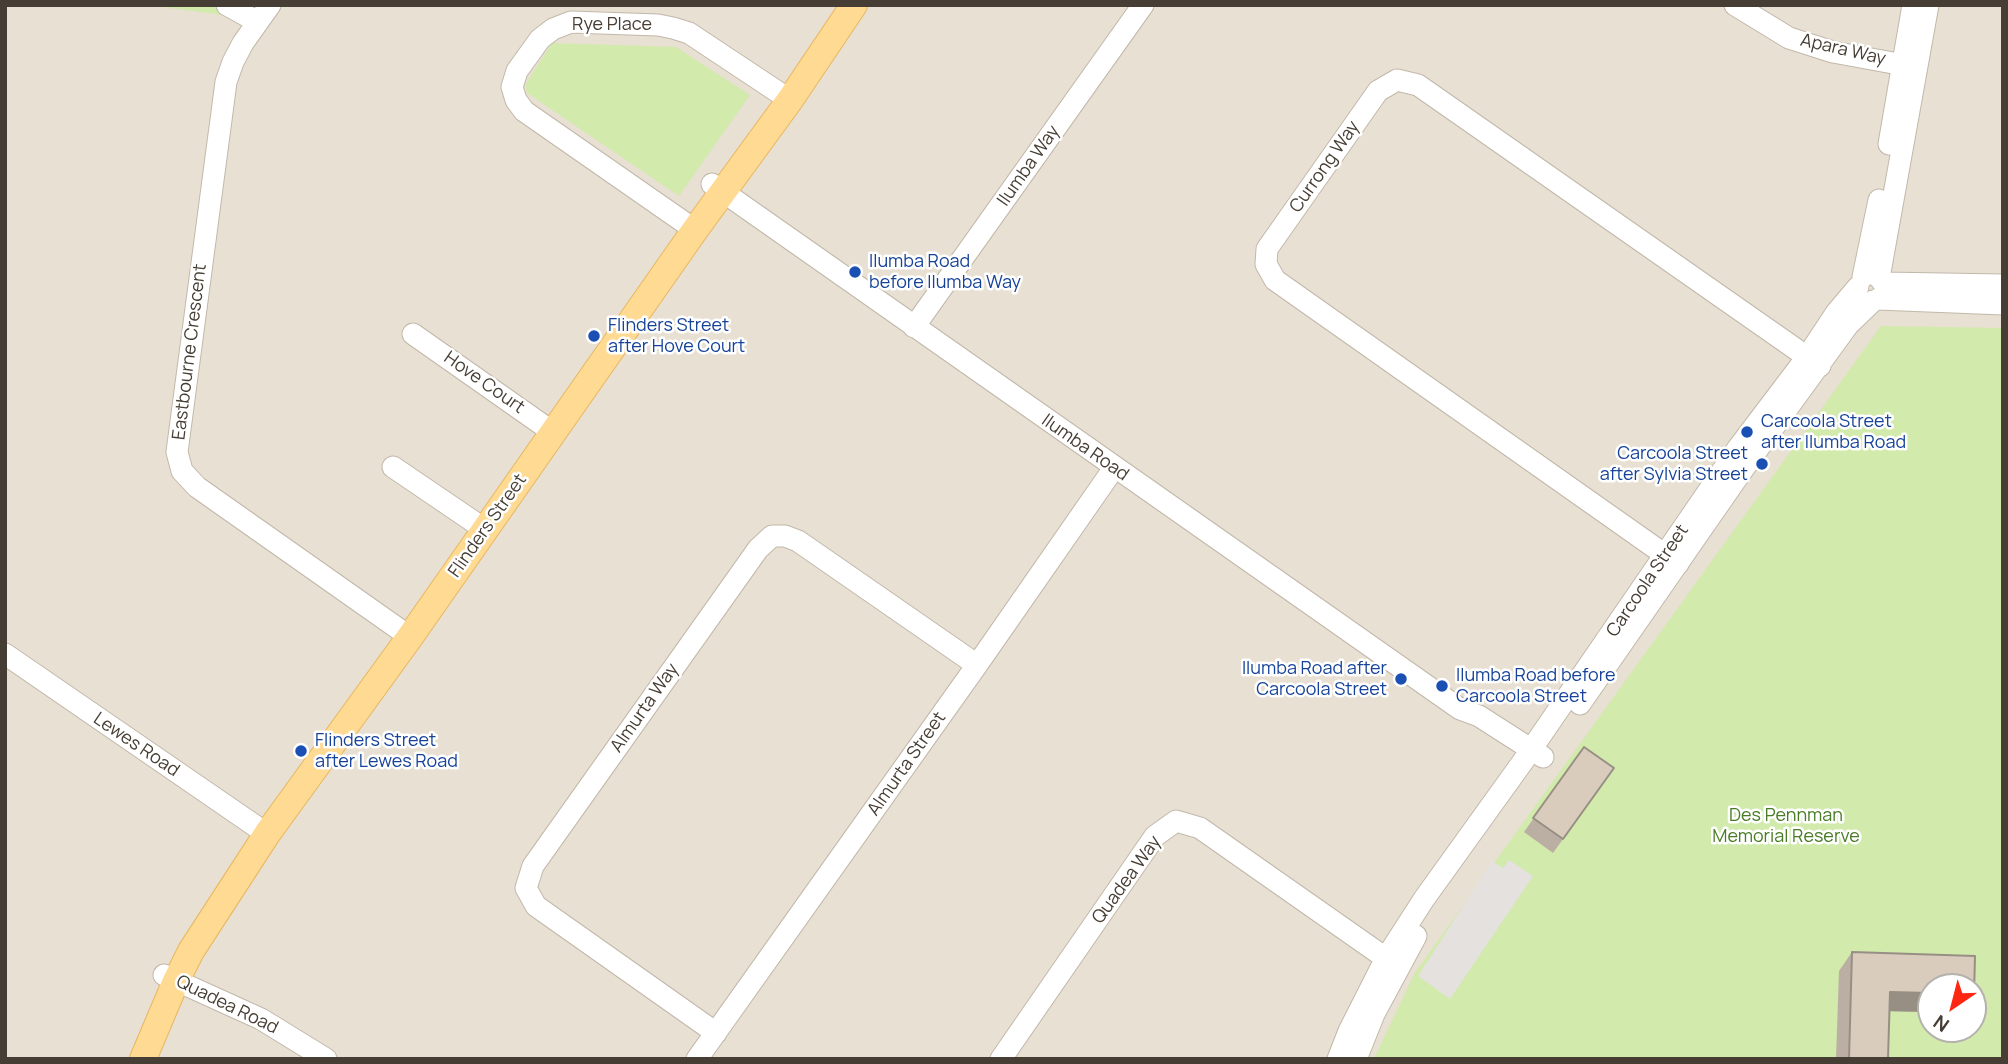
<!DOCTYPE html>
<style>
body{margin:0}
#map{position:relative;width:2008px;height:1064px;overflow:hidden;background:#f3eee5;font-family:Manrope,sans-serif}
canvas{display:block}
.frame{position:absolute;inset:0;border:7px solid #463e34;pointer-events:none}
.north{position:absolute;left:1917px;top:973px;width:70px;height:70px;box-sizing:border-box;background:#fff;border:2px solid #b5b2ae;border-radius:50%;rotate:215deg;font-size:19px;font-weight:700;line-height:28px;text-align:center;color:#463e34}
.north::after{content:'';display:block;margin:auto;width:24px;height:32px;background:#ff2711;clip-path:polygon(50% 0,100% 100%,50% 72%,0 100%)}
</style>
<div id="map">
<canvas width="2008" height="1064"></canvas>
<div class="frame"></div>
<div class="north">N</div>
</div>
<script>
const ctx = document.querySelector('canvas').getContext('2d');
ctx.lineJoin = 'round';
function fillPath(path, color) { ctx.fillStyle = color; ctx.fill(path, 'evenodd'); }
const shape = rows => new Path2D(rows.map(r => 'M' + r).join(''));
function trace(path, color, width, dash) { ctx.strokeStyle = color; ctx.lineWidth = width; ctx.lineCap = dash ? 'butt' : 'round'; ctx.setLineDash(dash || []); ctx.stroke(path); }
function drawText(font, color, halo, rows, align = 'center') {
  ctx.font = font + ' Manrope,sans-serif'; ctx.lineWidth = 5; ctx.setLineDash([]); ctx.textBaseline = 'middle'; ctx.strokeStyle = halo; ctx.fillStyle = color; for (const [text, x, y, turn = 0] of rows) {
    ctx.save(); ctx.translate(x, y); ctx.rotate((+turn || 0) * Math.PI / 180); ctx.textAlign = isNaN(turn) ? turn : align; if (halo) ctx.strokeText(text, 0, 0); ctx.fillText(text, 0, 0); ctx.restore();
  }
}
const residential = shape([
 [5,5,2003,5,2003,1059,5,1059],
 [1931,987,1973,987,1973,1029,1931,1029]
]);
const green = shape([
 [147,5,238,5,230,16],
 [552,43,676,47,750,95,679,196,527,93,525,85],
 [1881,326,2003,328,2003,1059,1374,1059,1414,974],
 [1931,987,1973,987,1973,1029,1931,1029]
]);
const parking = shape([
 [1509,860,1533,876,1450,999,1418,976,1492,861,1503,868]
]);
const minor = shape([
 [227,5,258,22],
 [270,5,243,43,233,62,226,82,177,452,182,471,197,487,410,637],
 [1735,5,1789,38,1833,52,1915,67],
 [1889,144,1913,5],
 [712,184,1460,709,1479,716,1543,757],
 [695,230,524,111,516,100,512,87,517,71,540,39,553,29,571,22,658,25,673,28,689,33,790,100],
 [1863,277,1879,200],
 [1879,278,1928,5],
 [1883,283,2003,285],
 [1878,299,2003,304],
 [914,327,1143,5],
 [413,334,554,433],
 [393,467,474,522],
 [1678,564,1275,280,1266,264,1267,249,1378,91,1397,80,1418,85,1820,366],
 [5,654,267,834],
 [1580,704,1744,468,1848,325,1873,301],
 [164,975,261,1019,326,1059],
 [716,1033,536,906,526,888,533,866,758,549,772,536,785,536,798,541,977,665],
 [697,1059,977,665,1114,468],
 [1001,1059,1155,836,1176,821,1200,828,1397,966],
 [1338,1059,1349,1031,1386,958,1424,899,1524,760,1738,448,1807,357,1836,313,1858,287],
 [1356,1059,1374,1014,1416,936]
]);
const major = shape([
 [143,1059,176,981,191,951,267,834,410,637,695,230,790,100,854,5]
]);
const wall = shape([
 [1584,747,1614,768,1553,853,1524,832],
 [1852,952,1975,956,1974,995,1973,996,1973,987,1931,987,1931,1012,1890,1011,1888,1059,1836,1059,1839,971]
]);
const shadedWall = shape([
 [1890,992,1931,993,1931,1012,1877,1011]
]);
const building = shape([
 [1584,747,1614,768,1563,839,1533,818,1584,747],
 [1852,952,1975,956,1974,995,1973,995,1973,987,1931,987,1931,993,1890,992,1888,1059,1849,1059,1852,952]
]);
const markers = [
 [855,272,7,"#1a4fb4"],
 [594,336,7,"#1a4fb4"],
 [1747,432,7,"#1a4fb4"],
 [1762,464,7,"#1a4fb4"],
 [1401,679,7,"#1a4fb4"],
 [1442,686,7,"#1a4fb4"],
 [301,751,7,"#1a4fb4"]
];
const streetNames = [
 ["Rye Place",612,25],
 ["Apara Way",1843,50,13],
 ["Ilumba Way",1029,166,-55],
 ["Currong Way",1325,167,-55],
 ["Eastbourne Crescent",190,352,-83],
 ["Hove Court",484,383,35],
 ["Ilumba Road",1085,448,35],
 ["Flinders Street",488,526,-55],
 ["Carcoola Street",1648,581,-56],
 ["Almurta Way",645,708,-55],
 ["Lewes Road",136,745,34],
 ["Almurta Street",907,764,-55],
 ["Quadea Way",1127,880,-54],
 ["Quadea Road",227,1005,26]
];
const transitNames = [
 ["Ilumba Road",869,262],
 ["before Ilumba Way",869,283],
 ["Flinders Street",608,326],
 ["after Hove Court",608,347],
 ["Carcoola Street",1761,422],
 ["after Ilumba Road",1761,443],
 ["Carcoola Street",1748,454,"right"],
 ["after Sylvia Street",1748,475,"right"],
 ["Ilumba Road after",1387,669,"right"],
 ["Carcoola Street",1387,690,"right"],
 ["Ilumba Road before",1456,676],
 ["Carcoola Street",1456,697],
 ["Flinders Street",315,741],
 ["after Lewes Road",315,762]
];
const parkNames = [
 ["Des Pennman",1786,816],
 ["Memorial Reserve",1786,837]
];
fillPath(residential, '#e8e0d3');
fillPath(green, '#d2eaac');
fillPath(parking, '#e4e1de');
trace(minor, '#c2b8aa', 23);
trace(major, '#e9b75e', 28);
trace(minor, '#fff', 21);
trace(major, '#ffda93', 26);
fillPath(wall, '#bbafa3');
fillPath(shadedWall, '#988f84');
fillPath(building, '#d9ccbd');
trace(building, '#988f84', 2);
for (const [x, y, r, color] of markers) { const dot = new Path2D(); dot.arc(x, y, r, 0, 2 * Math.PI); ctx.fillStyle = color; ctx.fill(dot); trace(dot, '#fff', 2.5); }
drawText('18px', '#463e34', '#fff', streetNames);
drawText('18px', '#164399', '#fff', transitNames, 'left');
drawText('18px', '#4a7b25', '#fff', parkNames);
</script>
